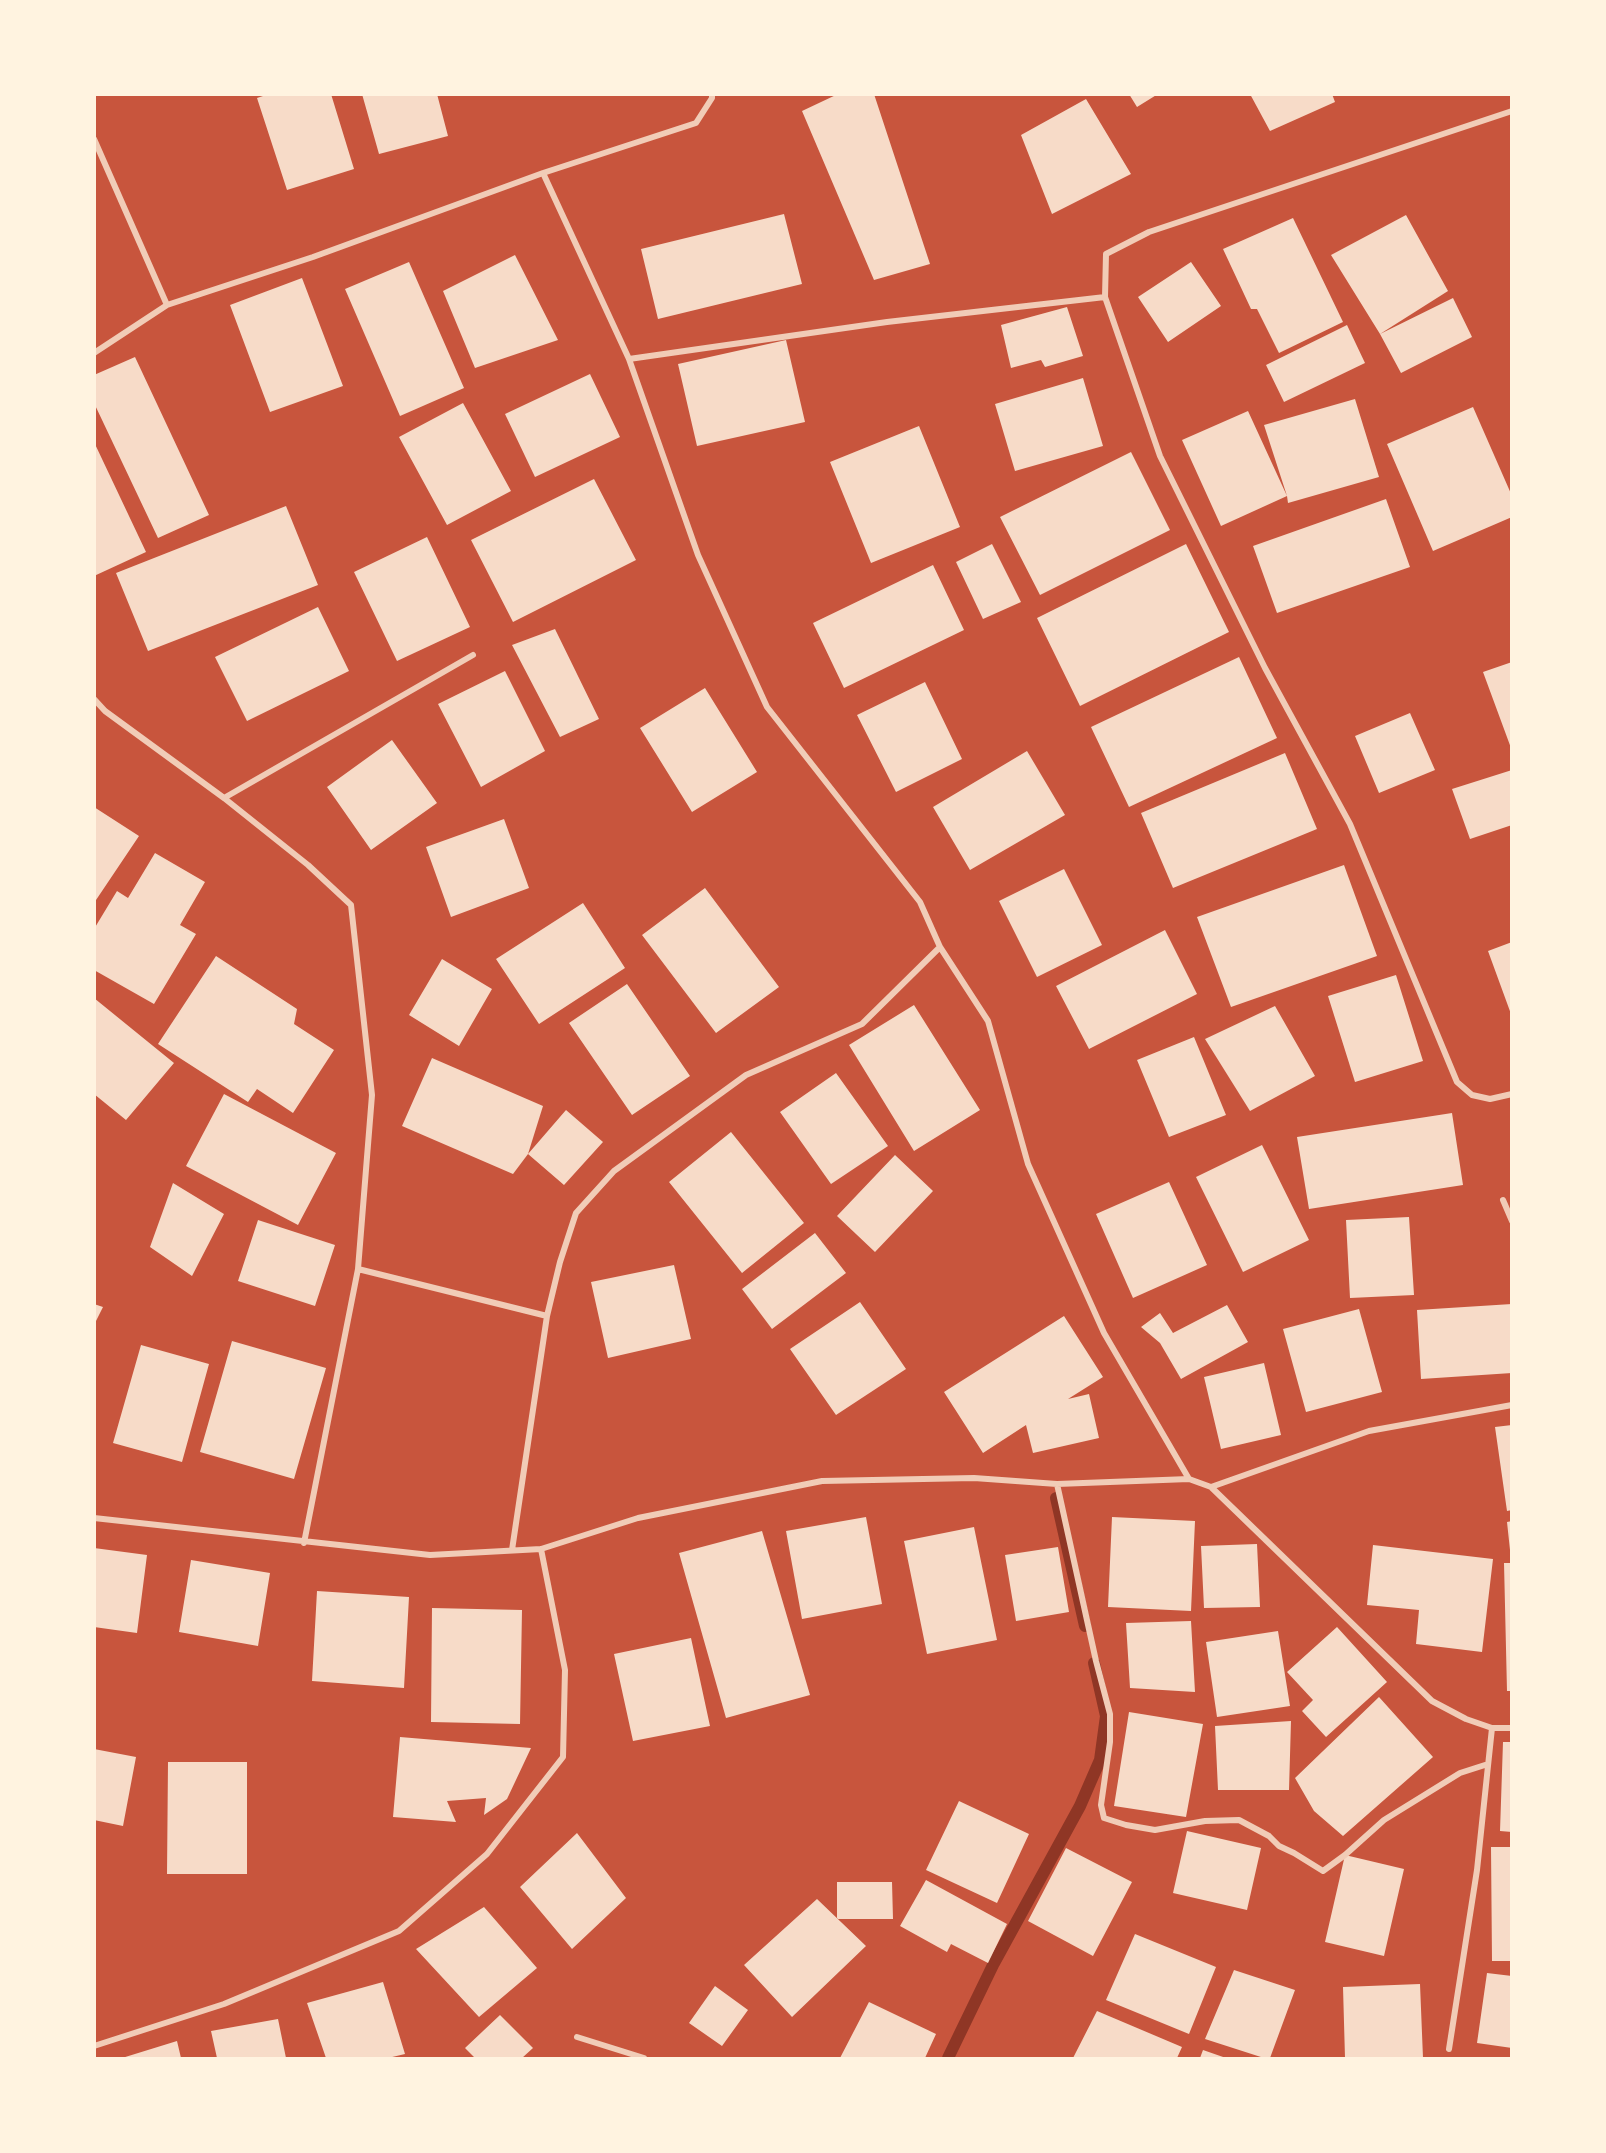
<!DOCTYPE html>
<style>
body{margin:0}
#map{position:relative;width:1606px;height:2153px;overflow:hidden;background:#c8553d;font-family:Quicksand,sans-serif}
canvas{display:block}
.frame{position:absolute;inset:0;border:96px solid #fff3e0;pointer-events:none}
</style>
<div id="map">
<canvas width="1606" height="2153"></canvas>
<div class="frame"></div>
</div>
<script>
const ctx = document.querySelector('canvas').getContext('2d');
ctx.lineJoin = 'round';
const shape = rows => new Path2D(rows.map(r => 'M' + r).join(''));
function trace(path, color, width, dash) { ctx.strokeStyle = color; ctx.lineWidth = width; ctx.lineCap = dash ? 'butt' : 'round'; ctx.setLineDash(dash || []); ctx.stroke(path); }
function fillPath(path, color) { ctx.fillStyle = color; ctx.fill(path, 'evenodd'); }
const stream = shape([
 [1056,1498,1085,1626],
 [948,2058,994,1963,1080,1806,1100,1760,1106,1716,1094,1663]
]);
const building = shape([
 [269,94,331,94,354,169,287,190,257,98],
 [362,94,437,94,448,136,379,154],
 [838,94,874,94,930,264,874,280,802,111],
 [1129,94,1158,94,1137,107],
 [1250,94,1332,94,1335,102,1270,131],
 [1086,99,1131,174,1052,214,1021,135],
 [784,214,802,284,658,319,641,249],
 [1406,215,1448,291,1380,334,1331,255],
 [1293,218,1343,322,1279,353,1257,309,1251,309,1223,249],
 [515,255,558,340,475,368,443,291],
 [409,262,464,388,400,416,345,289],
 [1191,262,1221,306,1168,342,1138,297],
 [302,278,343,386,270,412,230,305],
 [1453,298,1472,337,1401,373,1380,334],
 [1067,307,1083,356,1045,367,1041,360,1011,368,1001,325],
 [1347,325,1365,363,1284,402,1266,365],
 [786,340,805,422,697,446,678,364],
 [135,357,209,515,158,538,94,403,94,375],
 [590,374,620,437,535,477,505,414],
 [1083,378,1103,446,1015,471,995,404],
 [1355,399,1379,477,1288,503,1287,496,1221,526,1182,440,1248,411,1287,496,1264,425],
 [463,403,511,491,447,525,399,437],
 [1473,407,1512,496,1512,517,1433,551,1387,444],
 [919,426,960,527,871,563,830,462],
 [94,442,146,552,94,576],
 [1131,452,1170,530,1040,595,1000,517],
 [594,479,636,560,513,622,471,540],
 [1386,499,1410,567,1277,613,1253,546],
 [286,506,318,585,148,651,116,573],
 [427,537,470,627,397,661,354,572],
 [992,544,1021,602,983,619,956,562],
 [1186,544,1229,632,1080,706,1037,618],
 [933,565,964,630,844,688,813,623],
 [318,607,349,671,247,721,215,657],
 [555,629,599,719,560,737,512,645],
 [1239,657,1277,738,1129,807,1091,727],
 [1512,662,1512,748,1511,748,1483,672],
 [505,671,545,751,481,787,438,704],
 [925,682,962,759,896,792,857,715],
 [705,688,757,772,692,812,640,728],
 [1410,713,1435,770,1379,793,1355,736],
 [392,740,437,803,371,850,327,787],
 [1027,751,1065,815,970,870,933,807],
 [1285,753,1317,829,1173,888,1141,813],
 [1512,770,1512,825,1470,839,1452,789],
 [94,807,139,836,94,903],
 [504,819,529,888,451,917,426,847],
 [155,853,205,882,180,925,196,934,154,1004,94,970,94,929,117,891,128,898],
 [1344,865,1377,956,1231,1007,1197,917],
 [1064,869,1102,945,1037,977,999,901],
 [705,888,779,987,716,1033,642,935],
 [583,903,625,968,539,1024,496,959],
 [1165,930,1197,994,1089,1049,1056,986],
 [1512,942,1512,1014,1511,1014,1488,951],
 [216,956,297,1009,294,1024,334,1050,293,1113,257,1089,248,1102,158,1044],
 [442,959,492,989,459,1046,409,1015],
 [1396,975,1423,1061,1355,1082,1328,996],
 [627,984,690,1076,632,1115,569,1023],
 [94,998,174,1063,126,1120,94,1094],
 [914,1005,980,1110,914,1151,849,1045],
 [1275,1006,1315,1076,1250,1111,1205,1039],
 [1194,1037,1226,1115,1169,1137,1137,1060],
 [432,1058,543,1106,528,1154,513,1174,402,1126],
 [836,1073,888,1146,831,1184,780,1112],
 [224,1094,336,1153,298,1225,186,1166],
 [566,1110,603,1142,564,1185,528,1154],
 [1452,1113,1463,1185,1309,1209,1297,1137],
 [731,1132,804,1223,742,1273,669,1182],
 [1262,1145,1309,1240,1243,1272,1196,1177],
 [895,1155,933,1191,875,1252,837,1216],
 [1169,1182,1207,1265,1133,1298,1096,1214],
 [173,1183,224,1214,192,1276,150,1247],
 [1409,1217,1414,1295,1350,1298,1346,1220],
 [258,1220,335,1245,315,1306,238,1281],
 [815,1233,846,1273,772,1329,742,1289],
 [674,1265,691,1339,608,1358,591,1282],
 [860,1302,906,1369,836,1415,790,1349],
 [94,1304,103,1307,94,1325],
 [1512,1304,1512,1373,1421,1379,1417,1310],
 [1227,1305,1248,1342,1181,1379,1160,1343,1141,1327,1160,1313,1173,1333],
 [1359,1309,1382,1392,1306,1412,1283,1329],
 [1064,1316,1103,1377,1068,1399,1089,1394,1099,1438,1033,1453,1026,1425,983,1453,944,1392],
 [232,1341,326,1368,294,1479,200,1452],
 [141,1345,209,1364,182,1462,113,1443],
 [1264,1363,1281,1435,1221,1449,1204,1377],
 [1512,1425,1512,1510,1507,1511,1495,1427],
 [866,1517,882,1604,802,1619,786,1531],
 [1112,1517,1195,1521,1191,1611,1108,1607],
 [1512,1521,1512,1549,1510,1550,1507,1522],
 [974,1527,997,1640,927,1654,904,1541],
 [762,1531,810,1695,726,1718,679,1553],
 [1257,1544,1260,1607,1204,1608,1201,1546],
 [1373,1545,1493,1559,1482,1652,1416,1644,1419,1610,1367,1605],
 [1058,1547,1069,1612,1016,1621,1005,1555],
 [94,1548,147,1555,137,1633,94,1627],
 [191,1560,270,1573,258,1646,179,1632],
 [1504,1563,1512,1563,1512,1691,1507,1691],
 [317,1591,409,1597,404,1688,312,1681],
 [432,1608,522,1610,520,1724,431,1722],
 [1191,1621,1195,1692,1130,1688,1126,1623],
 [1337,1627,1387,1682,1326,1737,1302,1711,1313,1700,1287,1672],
 [1278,1631,1290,1706,1217,1717,1206,1642],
 [691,1638,710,1726,633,1741,614,1654],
 [1379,1697,1433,1757,1343,1836,1314,1811,1295,1778],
 [1129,1712,1203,1724,1186,1817,1114,1806],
 [1291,1721,1289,1790,1218,1790,1215,1726],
 [400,1737,531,1748,507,1799,484,1815,486,1798,447,1801,456,1822,393,1817],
 [1503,1742,1512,1742,1512,1832,1500,1831],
 [94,1749,136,1757,123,1826,94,1820],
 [168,1762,247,1762,247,1874,167,1874],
 [959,1801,1029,1834,997,1903,926,1870],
 [1187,1831,1261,1848,1247,1910,1173,1893],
 [577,1833,626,1898,572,1949,520,1887],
 [1491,1847,1512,1847,1512,1961,1492,1961],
 [1066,1848,1132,1882,1093,1956,1028,1921],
 [1345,1855,1404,1869,1384,1956,1325,1942],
 [926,1880,1007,1924,988,1963,951,1944,947,1952,900,1926],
 [837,1882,892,1882,893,1919,837,1919],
 [817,1899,866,1946,792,2017,744,1965],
 [484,1907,537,1968,479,2017,416,1949],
 [1135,1934,1216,1967,1189,2034,1106,2000],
 [1234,1970,1295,1990,1270,2058,1264,2058,1205,2039],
 [1487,1973,1512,1976,1512,2048,1477,2043],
 [383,1982,405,2054,388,2058,326,2058,307,2003],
 [1420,1984,1423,2058,1345,2058,1343,1987],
 [715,1986,748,2010,722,2046,689,2023],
 [869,2002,936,2034,925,2058,840,2058],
 [1097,2011,1182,2047,1177,2058,1073,2058],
 [500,2015,533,2048,522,2058,475,2058,465,2048],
 [278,2019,286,2058,217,2058,211,2031],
 [177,2041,181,2058,122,2058],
 [1203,2050,1226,2058,1200,2058]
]);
const minor = shape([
 [1512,111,1149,232,1106,254,1105,297,1160,456,1265,668,1350,824,1457,1082,1472,1095,1490,1099,1512,1094],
 [94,139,167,305],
 [543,173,629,359,698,555,767,707,920,902,940,947,988,1021,1028,1164,1104,1333,1189,1479],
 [94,353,167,305,313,257,543,173,696,123,712,98,712,94],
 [629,359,887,322,1105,297],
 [94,699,105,711,224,798,308,865,351,905,372,1095,358,1269,304,1543],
 [224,798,473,655],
 [1503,1200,1512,1221],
 [358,1269,547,1316],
 [1057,1484,1096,1661,1110,1714,1110,1742,1101,1805,1104,1818,1126,1825,1155,1830,1205,1821,1239,1820,1269,1836,1279,1846,1294,1853,1323,1871,1345,1855,1384,1820,1460,1773,1488,1764],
 [1211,1487,1369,1431,1512,1405],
 [94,1518,430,1555,541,1549,638,1518,822,1481,974,1478,1057,1484,1189,1479,1211,1487,1432,1701,1466,1719,1492,1728,1512,1728],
 [512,1550,547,1316,560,1262,576,1213,614,1171,746,1075,862,1024,940,947],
 [577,2037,644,2058],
 [94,2046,224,2004,399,1931,487,1854,563,1757,565,1670,541,1549],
 [1449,2049,1477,1870,1492,1728]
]);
trace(stream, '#8f3625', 12);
fillPath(building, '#f7dbc8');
trace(minor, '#f1ccb7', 6);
</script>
